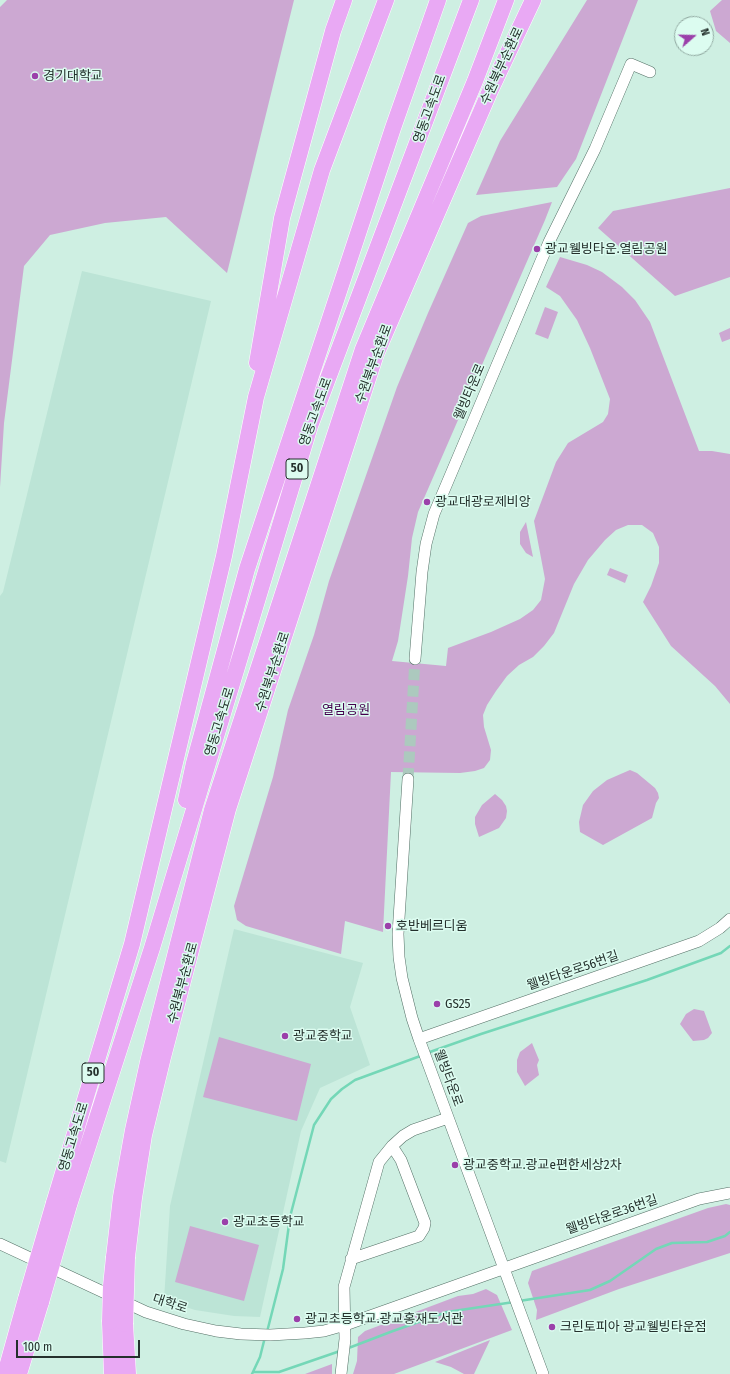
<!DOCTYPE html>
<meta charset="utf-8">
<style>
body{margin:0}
#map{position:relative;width:730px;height:1374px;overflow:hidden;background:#ceefe2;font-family:"Fira Sans Condensed",sans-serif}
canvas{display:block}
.north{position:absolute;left:674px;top:16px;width:40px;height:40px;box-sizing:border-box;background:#dcfcf0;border:1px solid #92aaa2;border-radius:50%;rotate:70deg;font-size:11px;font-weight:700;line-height:16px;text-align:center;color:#24302c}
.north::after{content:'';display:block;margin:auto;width:14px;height:18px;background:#9b40aa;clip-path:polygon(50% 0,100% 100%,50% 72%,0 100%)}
.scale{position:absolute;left:16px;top:1340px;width:124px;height:18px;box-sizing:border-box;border:2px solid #24302c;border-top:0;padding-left:5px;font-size:12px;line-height:14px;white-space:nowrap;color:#24302c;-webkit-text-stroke:3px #dcfcf0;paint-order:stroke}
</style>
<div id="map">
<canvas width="730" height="1374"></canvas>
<div class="north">N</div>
<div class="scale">100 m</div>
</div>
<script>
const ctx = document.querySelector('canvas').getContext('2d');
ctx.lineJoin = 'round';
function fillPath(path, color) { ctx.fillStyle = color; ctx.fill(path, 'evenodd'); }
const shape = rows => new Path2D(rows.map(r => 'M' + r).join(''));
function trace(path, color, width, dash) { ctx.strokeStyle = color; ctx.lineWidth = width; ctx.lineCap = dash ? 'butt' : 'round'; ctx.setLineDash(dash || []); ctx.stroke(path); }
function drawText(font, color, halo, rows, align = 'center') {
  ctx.font = font + ' "Fira Sans Condensed","Noto Sans KR",sans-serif'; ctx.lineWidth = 3; ctx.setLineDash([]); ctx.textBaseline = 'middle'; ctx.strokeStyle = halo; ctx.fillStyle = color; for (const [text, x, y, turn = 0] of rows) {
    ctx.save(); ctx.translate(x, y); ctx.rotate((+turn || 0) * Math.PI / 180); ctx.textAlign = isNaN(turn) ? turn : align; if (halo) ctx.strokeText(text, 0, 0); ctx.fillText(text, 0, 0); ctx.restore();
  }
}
const built = shape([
 [82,271,211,301,6,1163,0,1161,0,596,3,592],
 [234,929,363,963,350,1007,370,1065,320,1088,301,1131,260,1317,234,1316,195,1310,164,1300,170,1206]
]);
const green = shape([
 [7,0,294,0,227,273,166,217,105,223,50,235,24,266,4,423,0,487,0,7],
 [587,0,638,0,576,159,557,187,476,195,500,141],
 [722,0,730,0,730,43,716,31,710,11],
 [730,188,730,277,675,296,598,228,613,211],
 [552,202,545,220,418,512,412,538,408,576,398,641,392,661,446,666,448,648,491,632,520,619,533,610,541,600,545,579,534,521,556,462,568,443,603,422,608,414,610,399,590,348,577,320,560,296,546,287,560,257,587,265,602,272,622,287,635,300,650,322,699,451,712,451,730,454,730,704,715,686,671,646,643,602,651,586,659,563,659,547,653,533,642,525,628,525,616,530,605,540,588,560,574,584,554,633,544,646,533,657,519,665,507,676,496,691,487,705,483,715,484,727,491,750,490,760,484,768,475,771,460,773,391,772,383,932,345,921,341,954,246,926,237,920,234,906,273,777,288,710,314,635,329,581,397,387,428,313,468,223,481,216],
 [545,307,558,312,548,339,535,334],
 [730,328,730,339,722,342,719,333],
 [526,522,533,557,526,553,520,544,520,532],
 [610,568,628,575,625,583,607,575],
 [630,770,637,773,655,788,658,793,659,798,656,803,652,818,603,845,580,832,579,822,583,805,593,791,607,780,623,773],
 [495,794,502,800,506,806,507,811,506,818,499,828,479,837,475,824,475,817,482,805],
 [694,1009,704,1011,712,1033,708,1038,704,1040,693,1041,680,1024,686,1014],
 [219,1037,311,1064,297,1121,203,1097],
 [532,1043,539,1060,537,1065,539,1075,525,1086,517,1072,517,1060,520,1052],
 [726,1204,730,1205,730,1253,619,1289,536,1320,537,1310,528,1283,532,1271,708,1208],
 [190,1226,259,1245,244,1301,175,1282],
 [486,1289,497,1295,512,1330,394,1374,353,1374,357,1361,358,1337,365,1331,458,1296,473,1294],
 [490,1340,474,1374,464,1374,451,1367,435,1362],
 [332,1364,332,1374,305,1374]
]);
const stream = shape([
 [427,1053,481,1034,647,980,721,953,730,946],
 [519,1301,590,1290,610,1281,656,1249,672,1243,707,1242,725,1236,730,1232],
 [267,1332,283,1269,290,1217,314,1125,331,1099,342,1089,355,1080,423,1055],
 [346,1349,393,1331,447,1312,514,1302],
 [253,1372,279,1372,340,1351],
 [252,1374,260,1357,265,1337]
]);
const minorTunnel = shape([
 [408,779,415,659]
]);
const minor = shape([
 [415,659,422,572,426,544,434,514,549,242,595,149,631,64,650,72],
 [408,779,398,934,399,957,402,978,412,1018,419,1039,543,1374],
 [419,1039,699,941,720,928,730,919],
 [0,1244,146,1312,184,1324,216,1331,241,1334,270,1335,305,1333,324,1331,345,1325,699,1199,730,1193],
 [351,1259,419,1236,424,1228,425,1223,401,1160,392,1146],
 [341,1374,345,1339,344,1287,379,1162,392,1146,403,1136,413,1130,448,1118]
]);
const highway = shape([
 [257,363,282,218,333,31,344,0],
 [186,800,194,763,247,569,393,128,438,0],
 [54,1203,132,944,224,556,256,397,322,170,386,0],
 [69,1205,152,948,310,426,471,0],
 [114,1257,121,1197,133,1130,148,1062,212,810,363,349,475,81,506,0],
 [127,1257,134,1198,144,1135,163,1057,228,809,376,354,490,91,533,0],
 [110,1322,112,1374],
 [125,1324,128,1374],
 [5,1374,26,1299],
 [19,1374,41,1302]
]);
const highwayBridge = shape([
 [26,1299,54,1203],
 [41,1302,69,1205],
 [110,1322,111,1286,114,1257],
 [125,1324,127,1257]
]);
const markers = [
 [35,76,4,"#9b40aa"],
 [537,249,4,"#9b40aa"],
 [427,502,4,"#9b40aa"],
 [388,926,4,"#9b40aa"],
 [437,1004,4,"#9b40aa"],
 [285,1036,4,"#9b40aa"],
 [455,1165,4,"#9b40aa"],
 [225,1222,4,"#9b40aa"],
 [297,1319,4,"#9b40aa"],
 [552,1327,4,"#9b40aa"]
];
const shields = [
 [297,469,22],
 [93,1073,22]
];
const shieldNames = [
 ["50",297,469],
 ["50",93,1073]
];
const streetNames = [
 ["수원북부순환로",502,66,-65],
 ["영동고속도로",430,109,-70],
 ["수원북부순환로",374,364,-70],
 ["웰빙타운로",470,392,-67],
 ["영동고속도로",316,412,-70],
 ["수원북부순환로",273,672,-72],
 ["영동고속도로",220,722,-73],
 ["웰빙타운로56번길",573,971,-19],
 ["수원북부순환로",183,983,-75],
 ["웰빙타운로",448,1078,70],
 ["영동고속도로",74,1137,-73],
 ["웰빙타운로36번길",612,1215,-19],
 ["대학로",170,1304,18]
];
const poiNames = [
 ["경기대학교",43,76],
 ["광교웰빙타운.열림공원",545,249],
 ["광교대광로제비앙",435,502],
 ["호반베르디움",396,926],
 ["GS25",445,1004],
 ["광교중학교",293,1036],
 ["광교중학교.광교e편한세상2차",463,1165],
 ["광교초등학교",233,1222],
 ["광교초등학교.광교홍재도서관",305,1319],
 ["크린토피아 광교웰빙타운점",560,1327]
];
const parkNames = [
 ["열림공원",346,710]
];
fillPath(built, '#bce4d6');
fillPath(green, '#cca8d2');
trace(stream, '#74d7b7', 2.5);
trace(minorTunnel, '#acc9be', 11, [11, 5.5]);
trace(minor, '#547066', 12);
trace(highway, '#fff', 17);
trace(minor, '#fff', 11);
trace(highway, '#e9a9f4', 16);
trace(highwayBridge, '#fff', 17, []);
trace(highwayBridge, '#e9a9f4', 16);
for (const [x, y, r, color] of markers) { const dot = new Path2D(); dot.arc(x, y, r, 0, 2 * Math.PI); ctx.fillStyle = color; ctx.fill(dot); trace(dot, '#dcfcf0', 1.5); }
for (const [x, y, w] of shields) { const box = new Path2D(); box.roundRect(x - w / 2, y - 10, w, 20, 3); ctx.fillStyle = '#dcfcf0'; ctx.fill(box); trace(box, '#24302c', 1); }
drawText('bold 12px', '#24302c', null, shieldNames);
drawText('13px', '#24302c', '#dcfcf0', streetNames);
drawText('13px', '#24302c', '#dcfcf0', poiNames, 'left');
drawText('13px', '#45004f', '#dcfcf0', parkNames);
</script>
